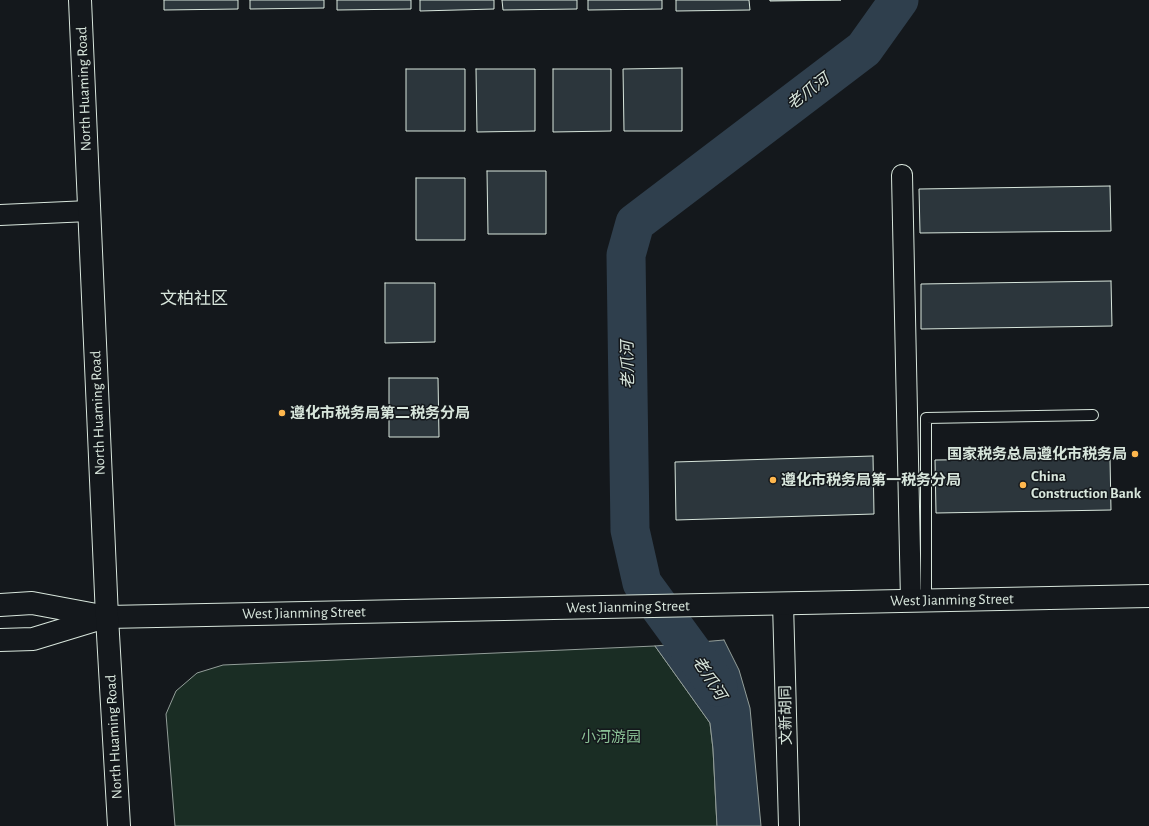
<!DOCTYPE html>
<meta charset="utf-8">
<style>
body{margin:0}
canvas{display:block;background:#14181c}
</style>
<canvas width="1149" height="826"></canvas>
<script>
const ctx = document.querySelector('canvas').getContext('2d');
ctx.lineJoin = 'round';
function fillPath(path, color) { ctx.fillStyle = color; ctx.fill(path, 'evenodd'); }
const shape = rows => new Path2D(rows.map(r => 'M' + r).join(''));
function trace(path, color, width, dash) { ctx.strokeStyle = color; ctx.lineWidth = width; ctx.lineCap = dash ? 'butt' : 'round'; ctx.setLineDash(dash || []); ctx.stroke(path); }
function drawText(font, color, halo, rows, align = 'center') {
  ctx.font = font + ' "Alegreya Sans","Noto Sans SC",sans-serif'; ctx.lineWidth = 3; ctx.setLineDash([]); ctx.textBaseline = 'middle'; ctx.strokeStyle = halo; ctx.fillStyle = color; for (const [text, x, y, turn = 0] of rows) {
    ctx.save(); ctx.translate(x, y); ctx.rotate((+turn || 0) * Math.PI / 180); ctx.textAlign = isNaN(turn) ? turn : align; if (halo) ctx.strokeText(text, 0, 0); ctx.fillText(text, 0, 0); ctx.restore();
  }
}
const green = shape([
 [655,646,710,723,713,749,717,826,175,826,166,714,176,691,197,673,223,665,655,646]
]);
const water = shape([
 [724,640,739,670,750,708,761,826,717,826,713,749,710,723,655,646,724,640]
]);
const river = shape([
 [718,687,642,583,630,530,626,255,635,223,864,49,899,0]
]);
const building = shape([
 [164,0,238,0,238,9,164,10,164,0],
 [250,0,324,0,324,8,250,9,250,0],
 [337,0,411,0,411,9,337,10,337,0],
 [420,0,494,0,494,9,420,11,420,0],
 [502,0,577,0,577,9,503,10,502,0],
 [588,0,662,0,662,9,588,10,588,0],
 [676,0,749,0,750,10,676,11,676,0],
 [770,0,841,0,770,1,770,0],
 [682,68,682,131,624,131,623,69,682,68],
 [406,69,465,69,465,131,406,131,406,69],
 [476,69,535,69,535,131,477,132,476,69],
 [553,69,611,69,611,131,553,132,553,69],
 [487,171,546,171,546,234,488,234,487,171],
 [416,178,465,178,465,240,416,240,416,178],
 [1110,186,1111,231,920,233,919,189,1110,186],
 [1111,281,1112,326,921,329,921,284,1111,281],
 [385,283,435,283,435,342,385,343,385,283],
 [389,378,438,378,439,437,389,437,389,378],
 [873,456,874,514,676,520,675,462,873,456],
 [1110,458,1111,510,936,513,935,460,1110,458]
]);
const lane = shape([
 [926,601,926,418,1093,415]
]);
const street = shape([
 [902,175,911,601],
 [0,215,89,211],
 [783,603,789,826]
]);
const secondary = shape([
 [0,605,32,603,107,617,1149,596],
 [0,640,33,639,102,618]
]);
const primary = shape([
 [80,0,107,617,119,826]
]);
const markers = [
 [282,413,4,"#ffb74d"],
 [1135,454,4,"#ffb74d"],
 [773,480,4,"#ffb74d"],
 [1023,485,4,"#ffb74d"]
];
const streetNames = [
 ["North Huaming Road",84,89,-92],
 ["North Huaming Road",98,413,-92],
 ["West Jianming Street",952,600,-1],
 ["West Jianming Street",628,607,-1],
 ["West Jianming Street",304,613,-1],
 ["文新胡同",786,715,-91],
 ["North Huaming Road",114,737,-93]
];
const poiNames = [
 ["遵化市税务局第二税务分局",290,413],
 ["国家税务总局遵化市税务局",1127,454,"right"],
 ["China",1031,476],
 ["Construction Bank",1031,493],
 ["遵化市税务局第一税务分局",781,480]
];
const parkNames = [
 ["小河游园",611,737]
];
const waterNames = [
 ["老爪河",808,92,-37],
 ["老爪河",628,365,-91],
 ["老爪河",709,678,58]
];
const quarterNames = [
 ["文柏社区",194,299]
];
fillPath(green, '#1a2d24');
trace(green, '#939e99', 1);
fillPath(water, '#2f3f4d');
trace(water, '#939e99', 1);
trace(river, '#2f3f4d', 39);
fillPath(building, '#2c363c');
trace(building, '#d8e6dc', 1);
trace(lane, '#d8e6dc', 12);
trace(street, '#d8e6dc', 22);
trace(secondary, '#d8e6dc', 24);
trace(primary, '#d8e6dc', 24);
trace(lane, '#14181c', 10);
trace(street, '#14181c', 20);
trace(secondary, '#14181c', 22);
trace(primary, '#14181c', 22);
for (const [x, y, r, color] of markers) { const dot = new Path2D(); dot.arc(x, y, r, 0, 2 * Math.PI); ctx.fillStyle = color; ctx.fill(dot); trace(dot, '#14181c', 1.5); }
drawText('15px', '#d8e6dc', '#14181c', streetNames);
drawText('bold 15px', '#d8e6dc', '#14181c', poiNames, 'left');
drawText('15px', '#8ac095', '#14181c', parkNames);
drawText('italic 16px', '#d8e6dc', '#14181c', waterNames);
drawText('17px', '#d8e6dc', '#14181c', quarterNames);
</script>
